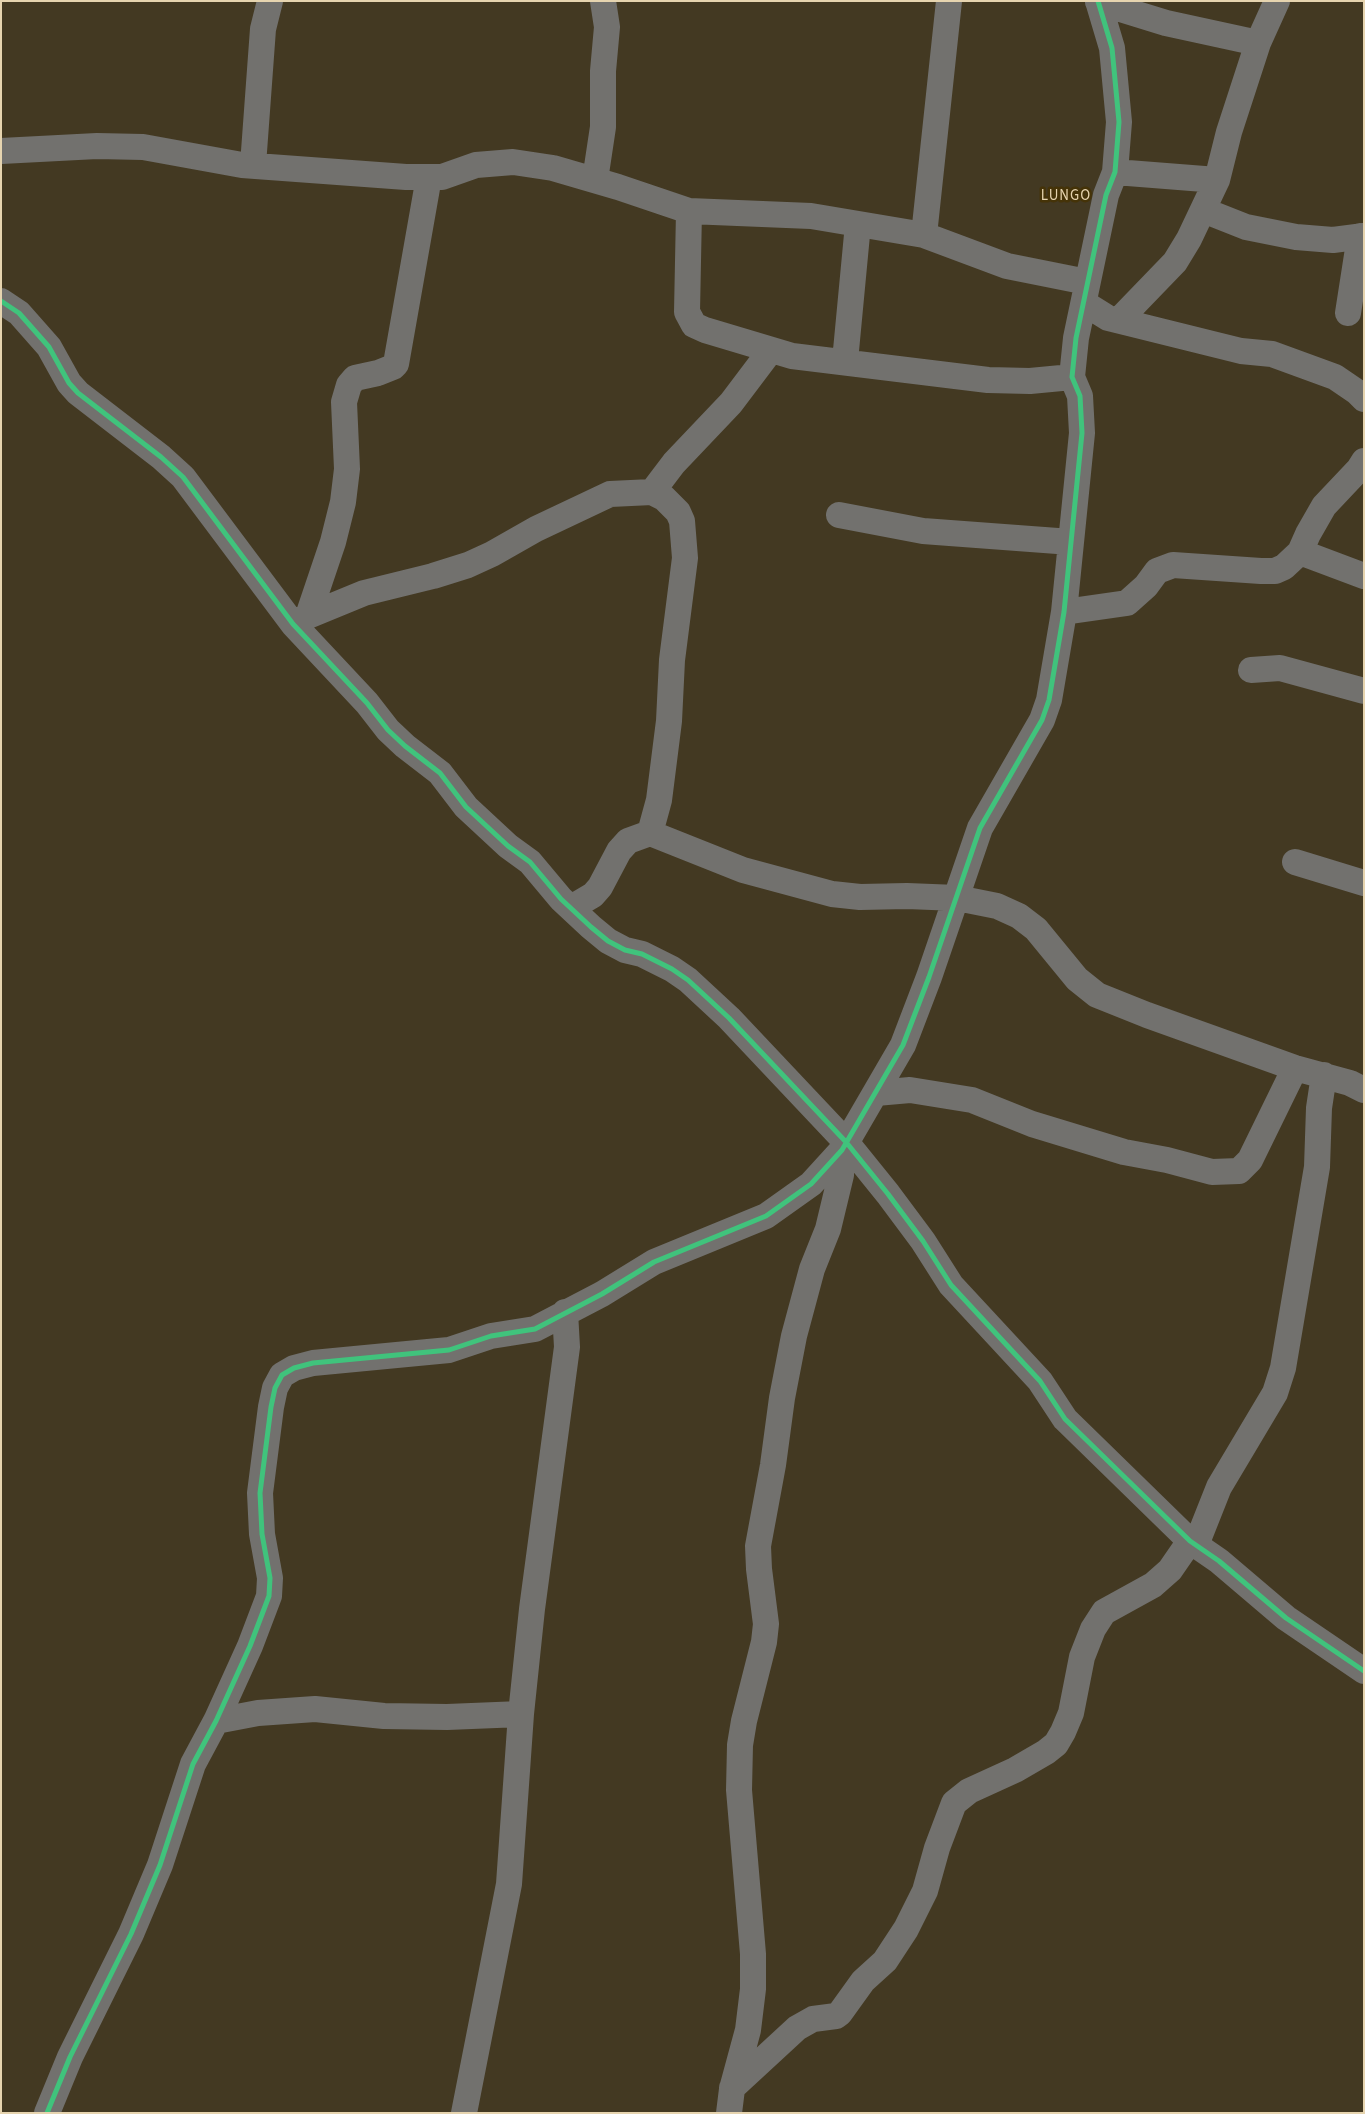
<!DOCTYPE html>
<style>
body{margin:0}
#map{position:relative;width:1365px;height:2114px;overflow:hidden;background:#433922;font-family:"Source Sans 3",sans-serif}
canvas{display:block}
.frame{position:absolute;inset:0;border:2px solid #e6d4af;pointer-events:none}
</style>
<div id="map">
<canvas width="1365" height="2114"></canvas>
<div class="frame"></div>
</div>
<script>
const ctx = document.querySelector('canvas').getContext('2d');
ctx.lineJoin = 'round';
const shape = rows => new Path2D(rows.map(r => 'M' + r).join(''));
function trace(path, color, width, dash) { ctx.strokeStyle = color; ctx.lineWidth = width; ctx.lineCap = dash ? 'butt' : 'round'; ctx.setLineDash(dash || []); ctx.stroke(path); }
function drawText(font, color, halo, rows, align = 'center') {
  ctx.font = font + ' "Source Sans 3",sans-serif'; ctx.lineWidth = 5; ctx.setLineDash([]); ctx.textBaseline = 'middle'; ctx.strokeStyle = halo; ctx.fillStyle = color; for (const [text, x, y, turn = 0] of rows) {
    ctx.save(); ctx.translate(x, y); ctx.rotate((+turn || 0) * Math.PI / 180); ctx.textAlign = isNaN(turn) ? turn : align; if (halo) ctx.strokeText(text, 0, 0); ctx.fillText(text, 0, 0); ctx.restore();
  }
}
const minor = shape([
 [1098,2,1166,23,1258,43],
 [1,151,97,146,143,147,242,165,406,177,442,177,476,165,513,162,553,168,618,187,689,211,811,216,924,235,1007,266,1087,282],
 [253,165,263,29,270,1],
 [1115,172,1217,180],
 [595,180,603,127,603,71,607,27,603,1],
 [1203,210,1246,227,1296,237,1333,240,1364,236],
 [689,211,687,312,694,325,705,330,792,356,988,380,1030,381,1072,377],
 [924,235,949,1],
 [1,301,19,313,49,347,69,383,78,393,161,457,183,477,293,624,367,703,388,730,405,746,440,773,466,807,508,846,530,862,561,899,591,927,608,941,625,950,642,954,672,969,688,980,729,1018,846,1142,888,1194,923,1241,951,1285,1040,1381,1065,1419,1190,1541,1219,1561,1286,1618,1364,1671],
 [1084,303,1108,318,1241,351,1272,354,1335,377,1357,392,1364,399],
 [1348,313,1360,236],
 [1119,320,1175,262,1189,239,1217,180,1229,132,1258,43,1277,1],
 [845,361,858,224],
 [652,492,674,463,731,403,771,350],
 [839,515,923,531,1071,542],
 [1300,552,1364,576],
 [1064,612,1127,603,1146,586,1157,571,1173,565,1261,571,1275,571,1284,567,1300,552,1308,534,1324,506,1359,469,1364,461],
 [308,616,333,542,343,502,347,469,344,402,349,385,355,378,378,373,393,367,396,364,429,177],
 [293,624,308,616,364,593,433,576,468,565,492,554,536,529,610,494,652,492,664,498,678,512,682,521,685,558,672,660,669,721,659,800,650,833],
 [1251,670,1280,668,1364,691],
 [1295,862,1364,883],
 [571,908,593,895,600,887,619,851,628,841,650,833,743,870,832,894,860,897,907,896,957,898,997,906,1019,916,1036,929,1077,979,1097,995,1147,1015,1295,1068,1350,1083,1364,1090],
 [876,1093,910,1090,972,1100,1032,1124,1124,1152,1167,1160,1212,1172,1239,1171,1250,1160,1295,1068],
 [1196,1545,1219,1487,1275,1393,1283,1368,1317,1167,1319,1108,1324,1075],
 [216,1721,258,1713,315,1709,384,1716,447,1717,521,1714],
 [732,2088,797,2028,813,2019,836,2016,840,2013,863,1981,885,1961,906,1929,925,1891,937,1848,954,1803,969,1791,1015,1770,1046,1752,1056,1744,1063,1732,1071,1713,1082,1657,1093,1629,1104,1612,1153,1585,1170,1570,1190,1541],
 [47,2113,70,2057,131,1934,160,1865,193,1764,216,1721,250,1646,269,1596,270,1578,262,1534,260,1493,271,1407,275,1388,282,1375,294,1368,313,1363,449,1350,491,1336,535,1329,602,1294,654,1262,766,1216,811,1184,842,1150,903,1045,929,977,980,828,1042,720,1049,700,1064,612,1082,433,1080,396,1072,377,1076,338,1106,195,1115,172,1119,122,1112,48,1098,1],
 [464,2113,509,1884,521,1714,532,1609,567,1347,565,1312],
 [729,2113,732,2089,748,2030,753,1989,753,1954,739,1790,740,1745,744,1721,764,1642,766,1624,759,1569,758,1546,773,1465,782,1398,794,1336,812,1269,828,1229,841,1175,842,1150]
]);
const cycleway = shape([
 [1,301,19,313,49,347,69,383,78,393,161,457,183,477,293,624,367,703,388,730,405,746,440,773,466,807,508,846,530,862,561,899,591,927,608,941,625,950,642,954,672,969,688,980,729,1018,846,1142,888,1194,923,1241,951,1285,1040,1381,1065,1419,1190,1541,1219,1561,1286,1618,1364,1671],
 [47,2113,70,2057,131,1934,160,1865,193,1764,216,1721,250,1646,269,1596,270,1578,262,1534,260,1493,271,1407,275,1388,282,1375,294,1368,313,1363,449,1350,491,1336,535,1329,602,1294,654,1262,766,1216,811,1184,842,1150,903,1045,929,977,980,828,1042,720,1049,700,1064,612,1082,433,1080,396,1072,377,1076,338,1106,195,1115,172,1119,122,1112,48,1098,1]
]);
const quarterNames = [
 ["LUNGO",1066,197]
];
trace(minor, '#72716e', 26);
trace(cycleway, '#40c37c', 5);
ctx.letterSpacing = '1px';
drawText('15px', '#e6d4af', '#453308', quarterNames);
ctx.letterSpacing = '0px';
</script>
